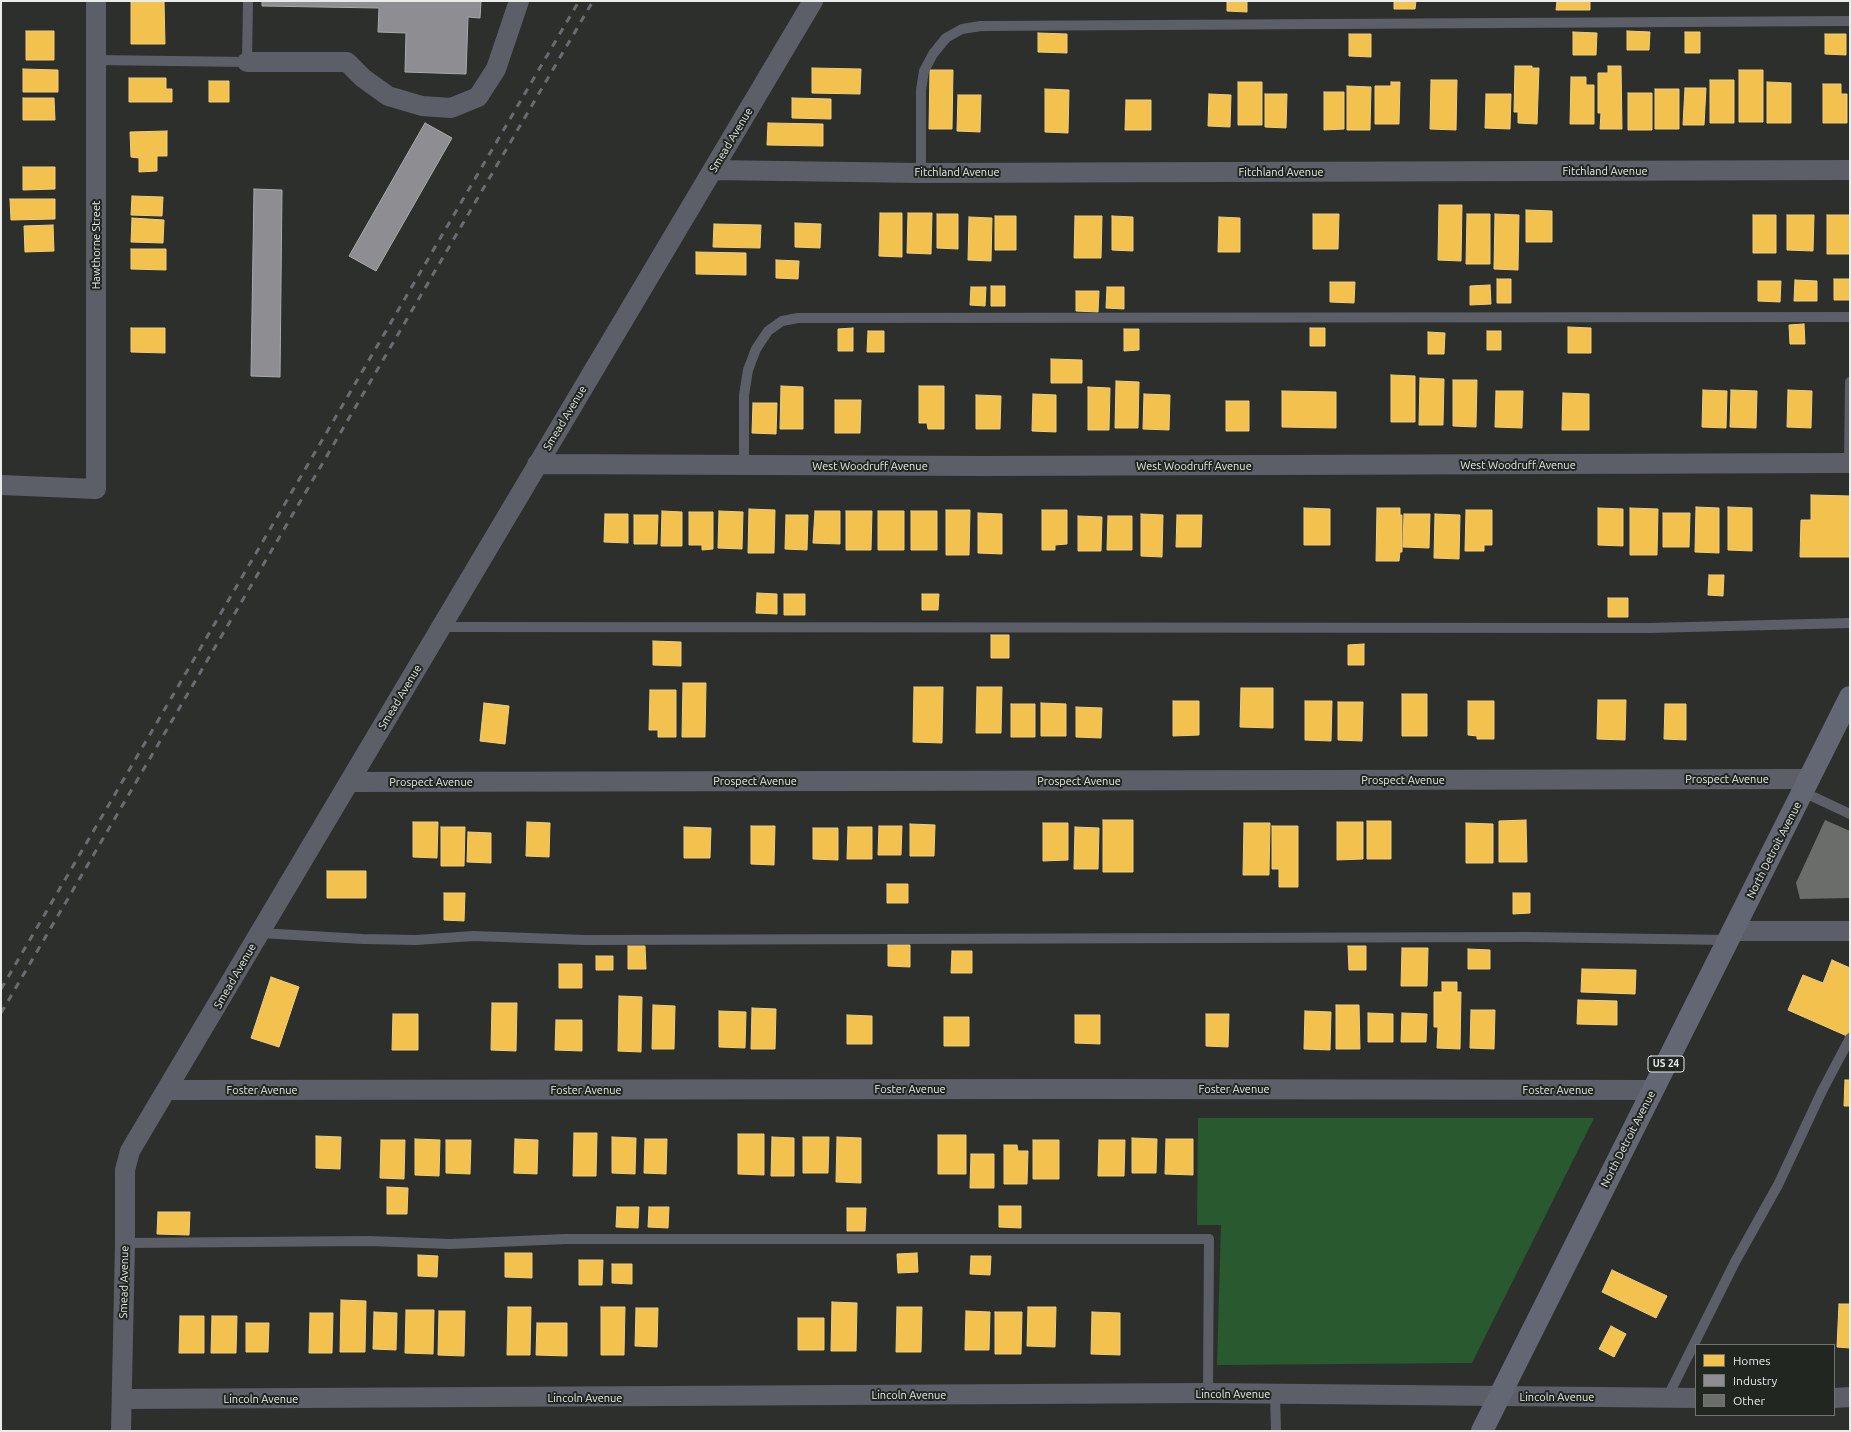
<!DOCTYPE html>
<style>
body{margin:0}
#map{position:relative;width:1851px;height:1432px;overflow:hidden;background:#2c2f2c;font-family:Ubuntu,sans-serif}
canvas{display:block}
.frame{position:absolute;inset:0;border:2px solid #e9ece9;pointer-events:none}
.legend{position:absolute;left:1695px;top:1344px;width:140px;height:72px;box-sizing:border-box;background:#212621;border:1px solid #717571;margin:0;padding:5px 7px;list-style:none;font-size:12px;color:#e9ece9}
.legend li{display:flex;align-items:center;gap:8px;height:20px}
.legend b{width:20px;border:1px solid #717571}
</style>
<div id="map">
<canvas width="1851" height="1432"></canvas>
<div class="frame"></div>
<ul class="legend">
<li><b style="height:11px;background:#f2c14e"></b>Homes</li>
<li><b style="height:11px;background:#8d8d92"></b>Industry</li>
<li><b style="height:11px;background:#6a6d6a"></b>Other</li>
</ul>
</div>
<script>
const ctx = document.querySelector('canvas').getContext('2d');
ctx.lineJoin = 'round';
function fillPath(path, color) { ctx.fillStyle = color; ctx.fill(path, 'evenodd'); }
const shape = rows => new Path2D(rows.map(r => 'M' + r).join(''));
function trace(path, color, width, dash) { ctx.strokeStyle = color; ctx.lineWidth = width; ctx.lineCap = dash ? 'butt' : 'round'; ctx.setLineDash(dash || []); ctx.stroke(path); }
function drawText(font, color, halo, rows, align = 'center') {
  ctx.font = font + ' Ubuntu,sans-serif'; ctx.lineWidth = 4; ctx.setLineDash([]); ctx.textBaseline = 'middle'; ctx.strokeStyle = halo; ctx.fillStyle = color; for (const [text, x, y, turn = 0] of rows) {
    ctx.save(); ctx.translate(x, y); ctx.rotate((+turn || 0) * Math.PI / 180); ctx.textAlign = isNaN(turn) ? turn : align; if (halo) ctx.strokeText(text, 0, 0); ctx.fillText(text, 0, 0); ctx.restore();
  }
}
const green = shape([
 [1198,1118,1594,1118,1472,1363,1217,1365,1221,1225,1197,1225]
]);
const homes = shape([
 [131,1,164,1,165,44,131,44,131,1],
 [1227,1,1247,1,1247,12,1227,11,1227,1],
 [1394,1,1416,1,1415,9,1394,9,1394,1],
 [1557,1,1590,1,1590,10,1556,10,1557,1],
 [26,31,54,31,54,60,26,60,26,31],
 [1627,31,1650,32,1649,50,1627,50,1627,31],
 [1573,32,1597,33,1596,55,1573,55,1573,32],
 [1685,32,1700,32,1700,53,1685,53,1685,32],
 [1038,33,1067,34,1067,53,1038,52,1038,33],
 [1349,34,1371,34,1371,57,1349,56,1349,34],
 [1825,34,1846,34,1846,55,1825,54,1825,34],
 [1515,66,1532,66,1532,68,1539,68,1537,124,1518,123,1518,112,1514,112,1515,66],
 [1608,66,1621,66,1622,129,1600,129,1601,113,1598,113,1598,73,1608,73,1608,66],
 [812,68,861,69,860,94,812,93,812,68],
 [23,69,58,70,58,92,23,92,23,69],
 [930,70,953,70,952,129,929,129,930,70],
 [1739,70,1763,70,1763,122,1739,122,1739,70],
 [1571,77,1586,77,1586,85,1594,85,1594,124,1570,124,1571,77],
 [129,78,166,78,166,89,172,89,172,102,129,102,129,78],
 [1431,80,1457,80,1456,130,1430,129,1431,80],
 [1710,80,1734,80,1734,123,1710,123,1710,80],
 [209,81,229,81,229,102,209,102,209,81],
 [1238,82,1262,82,1262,125,1238,125,1238,82],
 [1391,82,1400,82,1399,124,1375,124,1375,86,1391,86,1391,82],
 [1767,82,1791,83,1791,123,1767,123,1767,82],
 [1823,84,1841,84,1841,94,1847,94,1847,123,1823,123,1823,84],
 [1347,86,1371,87,1370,130,1347,130,1347,86],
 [1685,88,1706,88,1704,125,1683,125,1685,88],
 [1045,89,1069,90,1068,133,1045,132,1045,89],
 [1655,89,1679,89,1679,129,1655,129,1655,89],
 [1324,92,1344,92,1344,129,1324,130,1324,92],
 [1628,93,1652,93,1652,130,1628,130,1628,93],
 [1209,94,1231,95,1230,127,1208,126,1209,94],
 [1265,94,1287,94,1286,128,1265,127,1265,94],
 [1486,94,1511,94,1510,129,1485,128,1486,94],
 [958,95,981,95,980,132,957,131,958,95],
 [23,98,54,98,55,120,23,120,23,98],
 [792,98,831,99,831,119,792,118,792,98],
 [1126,100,1151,100,1151,130,1125,130,1126,100],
 [768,123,823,124,823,146,767,145,768,123],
 [167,131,167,156,157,156,157,171,139,172,139,158,131,157,130,132,167,131],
 [23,167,55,167,55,189,23,190,23,167],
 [132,196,163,197,162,216,131,215,132,196],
 [10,199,55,199,55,219,11,220,10,199],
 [1439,205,1462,205,1461,261,1438,260,1439,205],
 [1526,210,1552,211,1552,242,1526,242,1526,210],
 [880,213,902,213,902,257,879,256,880,213],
 [908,213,932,213,931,254,907,253,908,213],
 [937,214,958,214,958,249,937,248,937,214],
 [1313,214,1339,214,1338,249,1313,249,1313,214],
 [1467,214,1490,214,1490,264,1466,264,1467,214],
 [1495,214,1519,215,1518,270,1494,269,1495,214],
 [1753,215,1776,215,1776,253,1753,253,1753,215],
 [1787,215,1814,215,1813,251,1787,250,1787,215],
 [1827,215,1850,215,1850,254,1827,254,1827,215],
 [995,216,1016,216,1016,250,995,250,995,216],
 [1075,216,1102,216,1101,258,1074,258,1075,216],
 [1112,216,1133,217,1133,251,1112,250,1112,216],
 [969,217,992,218,991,261,968,260,969,217],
 [1219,217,1240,218,1240,252,1218,252,1219,217],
 [132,218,164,220,163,243,131,242,132,218],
 [795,223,821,224,820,248,795,247,795,223],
 [714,224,761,225,760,248,713,247,714,224],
 [53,225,54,251,25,252,24,226,53,225],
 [131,249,166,249,166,270,131,269,131,249],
 [696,252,746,253,746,275,696,274,696,252],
 [776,260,799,261,798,279,776,278,776,260],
 [1497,279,1511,279,1511,303,1497,303,1497,279],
 [1834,279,1850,279,1850,300,1834,300,1834,279],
 [1795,280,1817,281,1817,301,1794,301,1795,280],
 [1758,281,1781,281,1780,302,1758,301,1758,281],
 [1330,282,1355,282,1354,303,1330,302,1330,282],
 [1490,285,1491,304,1470,305,1470,286,1490,285],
 [991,286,1005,286,1005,306,991,306,991,286],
 [971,287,986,287,985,306,970,305,971,287],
 [1107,287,1124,287,1124,309,1106,308,1107,287],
 [1076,291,1099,291,1098,312,1076,311,1076,291],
 [1804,324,1805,344,1790,344,1789,325,1804,324],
 [1568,327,1591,328,1591,353,1568,353,1568,327],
 [131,328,165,328,165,353,131,352,131,328],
 [853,328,853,351,838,351,838,329,853,328],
 [1310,328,1325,328,1325,346,1310,346,1310,328],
 [1124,329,1139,329,1139,350,1124,351,1124,329],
 [868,331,884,331,884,352,867,352,868,331],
 [1487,331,1501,331,1501,350,1487,350,1487,331],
 [1428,332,1445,333,1444,354,1428,354,1428,332],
 [1051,359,1082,360,1082,383,1051,383,1051,359],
 [1391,375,1415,376,1415,422,1391,422,1391,375],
 [1420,378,1444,379,1443,425,1419,425,1420,378],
 [1453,380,1477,380,1476,427,1453,426,1453,380],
 [1116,381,1139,382,1138,428,1115,428,1116,381],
 [781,386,803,387,803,429,780,429,781,386],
 [919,386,944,386,944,429,928,429,927,423,919,423,919,386],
 [1088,387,1110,388,1109,430,1088,430,1088,387],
 [1703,390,1727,391,1726,428,1702,427,1703,390],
 [1731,390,1757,391,1756,428,1730,427,1731,390],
 [1788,390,1812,391,1811,428,1787,427,1788,390],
 [1282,391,1336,392,1336,428,1282,427,1282,391],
 [1496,391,1523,391,1522,428,1495,427,1496,391],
 [1563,393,1589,394,1589,430,1562,430,1563,393],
 [1033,394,1056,395,1056,432,1032,431,1033,394],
 [1144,394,1170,395,1169,430,1143,429,1144,394],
 [976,395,1001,396,1000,429,976,429,976,395],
 [835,400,861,400,860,433,835,433,835,400],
 [1226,401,1249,401,1249,431,1226,431,1226,401],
 [753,403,777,403,776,434,752,433,753,403],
 [1811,495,1850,496,1850,557,1800,557,1801,520,1811,520,1811,495],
 [1696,507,1719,508,1719,553,1695,552,1696,507],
 [1728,507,1752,508,1752,551,1728,550,1728,507],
 [1304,508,1330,509,1330,545,1304,545,1304,508],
 [1377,508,1400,508,1400,515,1402,515,1402,552,1400,552,1399,561,1376,561,1377,508],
 [1598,508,1623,509,1623,546,1598,545,1598,508],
 [1630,508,1658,509,1657,555,1630,555,1630,508],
 [749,509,775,510,774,553,748,553,749,509],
 [946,510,970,510,969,555,946,555,946,510],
 [1042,510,1067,510,1067,544,1055,545,1055,550,1042,550,1042,510],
 [1466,510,1492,510,1492,545,1484,545,1484,551,1465,551,1466,510],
 [662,511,682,512,682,546,661,546,662,511],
 [719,511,743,512,742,549,718,548,719,511],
 [815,511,840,511,840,544,813,543,815,511],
 [846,511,872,511,871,550,846,550,846,511],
 [878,511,904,511,904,550,878,550,878,511],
 [911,511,937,511,937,550,911,550,911,511],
 [689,512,713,512,713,549,702,550,702,545,689,545,689,512],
 [978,513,1002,514,1002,554,978,553,978,513],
 [1663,513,1690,513,1689,547,1663,547,1663,513],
 [605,514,628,514,628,543,604,542,605,514],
 [1141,514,1163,515,1162,557,1141,556,1141,514],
 [1404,514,1430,514,1429,548,1403,547,1404,514],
 [1435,514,1460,515,1459,559,1434,558,1435,514],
 [634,515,658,515,657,544,634,544,634,515],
 [786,515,808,515,807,550,785,549,786,515],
 [1177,515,1202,515,1201,547,1176,547,1177,515],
 [1078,516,1102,517,1101,551,1078,551,1078,516],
 [1108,516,1132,516,1132,550,1107,550,1108,516],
 [1709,575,1724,575,1723,596,1708,595,1709,575],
 [757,593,777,594,777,614,756,613,757,593],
 [784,594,805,594,805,615,784,615,784,594],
 [922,594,939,594,938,610,922,610,922,594],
 [1608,598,1628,598,1628,617,1608,617,1608,598],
 [991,635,1009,635,1009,658,991,658,991,635],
 [653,641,681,642,681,666,653,665,653,641],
 [1364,644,1364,665,1348,665,1348,645,1364,644],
 [683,683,706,683,705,737,682,737,683,683],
 [914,687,943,687,942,743,913,742,914,687],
 [977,687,1002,687,1001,733,976,733,977,687],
 [1241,688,1273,688,1273,728,1240,727,1241,688],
 [650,690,676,690,676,737,658,737,658,730,649,730,650,690],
 [1402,694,1427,694,1427,736,1402,736,1402,694],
 [1598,700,1626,700,1625,740,1597,739,1598,700],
 [1173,701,1199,701,1199,735,1173,736,1173,701],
 [1305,701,1332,701,1331,741,1305,740,1305,701],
 [1468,701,1494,701,1494,739,1477,739,1477,736,1468,735,1468,701],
 [1338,702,1363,702,1362,741,1338,740,1338,702],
 [484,703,509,706,505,744,480,741,484,703],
 [1041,703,1066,704,1066,736,1041,736,1041,703],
 [1011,704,1035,704,1035,737,1011,737,1011,704],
 [1665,704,1686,704,1686,740,1664,739,1665,704],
 [1076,707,1102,708,1101,738,1076,737,1076,707],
 [1103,820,1133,820,1133,872,1103,872,1103,820],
 [1526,820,1527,862,1499,862,1499,821,1526,820],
 [1367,821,1391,821,1391,859,1367,859,1367,821],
 [413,822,438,822,437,858,413,857,413,822],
 [527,822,550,823,549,857,526,856,527,822],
 [1337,822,1363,822,1363,859,1337,860,1337,822],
 [1043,823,1068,823,1068,860,1043,861,1043,823],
 [1244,823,1270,823,1269,875,1243,875,1244,823],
 [1466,823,1493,824,1493,863,1466,863,1466,823],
 [910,824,935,825,934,856,910,856,910,824],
 [751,826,775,826,774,865,751,864,751,826],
 [879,826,902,826,901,855,878,855,879,826],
 [1272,826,1298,826,1298,887,1279,887,1279,869,1272,869,1272,826],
 [441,827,465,827,464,866,441,866,441,827],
 [684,827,711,828,710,858,684,858,684,827],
 [848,827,872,827,872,859,847,859,848,827],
 [1075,827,1099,828,1098,869,1074,869,1075,827],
 [813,828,838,828,838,860,813,859,813,828],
 [468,832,491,833,491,863,467,862,468,832],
 [327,871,366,871,366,898,327,898,327,871],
 [887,884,908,884,908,903,887,903,887,884],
 [444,893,465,893,464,921,444,920,444,893],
 [1513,893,1530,893,1530,913,1513,914,1513,893],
 [888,945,910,945,910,967,888,966,888,945],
 [628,946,645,946,646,969,628,969,628,946],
 [1348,946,1366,946,1366,970,1349,970,1348,946],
 [1402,948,1428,948,1427,986,1401,986,1402,948],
 [1468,949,1490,950,1490,969,1468,969,1468,949],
 [952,951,972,951,972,973,951,973,952,951],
 [596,956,613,956,613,970,596,970,596,956],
 [1832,960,1850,968,1850,1028,1847,1036,1788,1010,1803,975,1823,983,1832,960],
 [559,964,582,964,582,988,559,988,559,964],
 [1582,969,1636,970,1635,994,1581,992,1582,969],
 [271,977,299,987,279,1047,251,1038,271,977],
 [1442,982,1457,982,1457,992,1461,992,1460,1049,1437,1048,1438,1027,1434,1027,1434,992,1442,992,1442,982],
 [619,996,642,997,641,1052,618,1051,619,996],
 [1578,1000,1617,1001,1617,1025,1577,1024,1578,1000],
 [492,1003,517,1003,516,1051,491,1050,492,1003],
 [653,1005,675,1006,674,1049,652,1049,653,1005],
 [1336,1005,1359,1005,1360,1049,1336,1049,1336,1005],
 [752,1008,776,1009,775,1049,751,1049,752,1008],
 [1471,1010,1495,1010,1494,1049,1470,1048,1471,1010],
 [719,1011,746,1012,745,1048,719,1047,719,1011],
 [1305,1011,1331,1012,1330,1050,1304,1049,1305,1011],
 [1368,1013,1393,1014,1393,1042,1368,1042,1368,1013],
 [1402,1013,1427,1014,1426,1042,1401,1042,1402,1013],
 [393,1014,418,1014,418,1050,392,1050,393,1014],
 [1206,1014,1229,1014,1228,1047,1206,1046,1206,1014],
 [847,1015,872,1016,872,1044,847,1044,847,1015],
 [1075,1015,1100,1015,1100,1044,1075,1043,1075,1015],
 [944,1017,969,1017,969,1046,944,1046,944,1017],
 [556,1020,582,1020,582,1051,555,1050,556,1020],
 [1845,1080,1850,1080,1850,1106,1844,1106,1845,1080],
 [574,1133,597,1133,596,1176,573,1176,574,1133],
 [738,1134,764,1134,764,1175,738,1174,738,1134],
 [938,1135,966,1135,966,1174,938,1174,938,1135],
 [316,1136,341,1137,340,1169,316,1168,316,1136],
 [612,1137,636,1138,635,1174,612,1173,612,1137],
 [772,1137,794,1138,794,1176,771,1176,772,1137],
 [803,1137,829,1137,828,1173,803,1173,803,1137],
 [837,1137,861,1138,861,1183,836,1182,837,1137],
 [1132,1138,1157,1139,1156,1173,1132,1173,1132,1138],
 [415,1139,440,1140,439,1176,415,1175,415,1139],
 [515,1139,538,1140,537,1174,514,1173,515,1139],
 [645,1139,667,1139,666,1174,644,1173,645,1139],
 [1166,1139,1193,1139,1193,1175,1165,1174,1166,1139],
 [381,1140,405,1140,404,1179,380,1178,381,1140],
 [446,1140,471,1140,470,1174,446,1173,446,1140],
 [1033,1140,1059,1140,1059,1179,1033,1179,1033,1140],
 [1099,1140,1125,1140,1124,1176,1098,1176,1099,1140],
 [1004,1145,1017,1145,1018,1151,1028,1151,1027,1184,1004,1184,1004,1145],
 [971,1154,994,1154,994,1188,970,1188,971,1154],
 [387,1187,408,1188,407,1214,387,1214,387,1187],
 [999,1206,1021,1206,1021,1228,999,1227,999,1206],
 [617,1207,639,1207,638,1228,616,1227,617,1207],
 [649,1207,669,1207,668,1228,648,1227,649,1207],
 [847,1208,866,1208,865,1231,847,1231,847,1208],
 [158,1212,190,1212,189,1235,157,1234,158,1212],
 [505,1253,532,1253,532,1278,505,1277,505,1253],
 [917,1253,918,1272,898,1273,897,1254,917,1253],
 [418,1255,438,1256,437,1277,418,1276,418,1255],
 [971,1256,991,1256,990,1275,970,1274,971,1256],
 [579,1260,603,1260,602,1285,579,1285,579,1260],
 [612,1264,632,1264,632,1284,612,1283,612,1264],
 [1612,1270,1667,1296,1656,1318,1602,1292,1612,1270],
 [341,1300,366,1301,365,1352,340,1352,341,1300],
 [832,1302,857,1303,856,1351,831,1351,832,1302],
 [1839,1304,1850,1304,1850,1348,1837,1347,1839,1304],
 [508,1307,531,1307,530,1355,507,1355,508,1307],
 [601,1307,625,1307,624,1355,601,1355,601,1307],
 [897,1307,922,1307,921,1352,896,1352,897,1307],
 [1028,1307,1056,1307,1055,1347,1027,1346,1028,1307],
 [636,1308,658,1308,657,1347,635,1346,636,1308],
 [406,1310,434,1310,433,1354,405,1353,406,1310],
 [439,1311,465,1311,464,1356,438,1355,439,1311],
 [966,1311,990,1312,989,1350,965,1350,966,1311],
 [374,1312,397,1313,396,1350,373,1349,374,1312],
 [995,1312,1022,1312,1021,1354,995,1354,995,1312],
 [1092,1312,1120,1313,1120,1355,1091,1354,1092,1312],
 [310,1313,333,1313,332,1353,309,1353,310,1313],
 [180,1316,204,1316,204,1353,179,1353,180,1316],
 [212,1316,237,1316,236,1353,211,1353,212,1316],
 [798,1318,824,1318,824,1350,798,1350,798,1318],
 [246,1323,269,1323,268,1352,246,1352,246,1323],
 [537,1323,567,1323,567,1356,536,1355,537,1323],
 [1611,1326,1626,1334,1614,1357,1599,1349,1611,1326]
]);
const industry = shape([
 [262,1,481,1,480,18,468,17,466,74,405,72,406,33,378,32,379,8,262,6,262,1],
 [425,123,452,138,376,271,349,256,425,123],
 [254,189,282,190,280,377,251,376,254,189]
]);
const building = shape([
 [1825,820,1850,831,1850,898,1800,899,1796,883]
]);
const service = shape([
 [96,60,247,62,248,1],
 [921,173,921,90,924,71,933,54,946,38,962,29,981,26,1850,21],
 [1849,463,1850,382],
 [744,466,744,395,748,370,756,349,768,331,782,321,798,318,1850,317],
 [442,627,1649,628,1850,623],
 [1803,792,1850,814],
 [260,933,363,939,416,940,473,936,586,940,1527,937,1728,940],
 [125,1243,369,1241,450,1244,566,1239,1209,1239,1208,1393],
 [1275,1394,1276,1431],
 [1667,1398,1735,1262,1778,1185,1822,1091,1850,1038]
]);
const minor = shape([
 [247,62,347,62,363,78,388,96,422,106,451,108,478,97,496,69,519,1],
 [713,170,921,173,1850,170],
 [537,464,982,466,1850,463],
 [1,485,96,489,96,1],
 [349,782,1810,779],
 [1733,931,1850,931],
 [168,1090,1085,1089,1653,1090],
 [1834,1398,1850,1397],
 [122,1399,1208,1393,1696,1398],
 [121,1431,125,1243,125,1170,130,1151,813,1]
]);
const primary = shape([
 [1482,1431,1850,697]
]);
const rail = shape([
 [1,989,579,1],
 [1,1013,593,1]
]);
const shields = [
 [1666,1064,36]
];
const shieldNames = [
 ["US 24",1666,1064]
];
const streetNames = [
 ["Smead Avenue",731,140,-59],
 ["Fitchland Avenue",1605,171],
 ["Fitchland Avenue",957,172],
 ["Fitchland Avenue",1281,172],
 ["Hawthorne Street",96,245,-90],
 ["Smead Avenue",565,418,-59],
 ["West Woodruff Avenue",1518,465],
 ["West Woodruff Avenue",870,466],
 ["West Woodruff Avenue",1194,466],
 ["Smead Avenue",400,697,-59],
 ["Prospect Avenue",1727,779],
 ["Prospect Avenue",1403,780],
 ["Prospect Avenue",755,781],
 ["Prospect Avenue",1079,781],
 ["Prospect Avenue",431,782],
 ["North Detroit Avenue",1774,850,-63],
 ["Smead Avenue",235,976,-60],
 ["Foster Avenue",910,1089],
 ["Foster Avenue",1234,1089],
 ["Foster Avenue",262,1090],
 ["Foster Avenue",586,1090],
 ["Foster Avenue",1558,1090],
 ["North Detroit Avenue",1628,1139,-63],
 ["Smead Avenue",124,1282,-89],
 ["Lincoln Avenue",1233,1394],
 ["Lincoln Avenue",909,1395],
 ["Lincoln Avenue",1557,1397],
 ["Lincoln Avenue",585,1398],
 ["Lincoln Avenue",261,1399]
];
fillPath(green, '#29592f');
fillPath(homes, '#f2c14e');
trace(homes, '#efce7c', 1);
fillPath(industry, '#8d8d92');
trace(industry, '#a9aaac', 1);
fillPath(building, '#6a6d6a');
trace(service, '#5c5f68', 10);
trace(minor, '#5c5f68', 20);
trace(primary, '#636773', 22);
trace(rail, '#696c71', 3, [7, 7]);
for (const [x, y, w] of shields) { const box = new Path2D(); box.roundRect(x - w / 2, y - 8, w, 16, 3); ctx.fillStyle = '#212621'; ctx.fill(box); trace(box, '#e9ece9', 1); }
drawText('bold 10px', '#e9ece9', null, shieldNames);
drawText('11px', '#e9ece9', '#212621', streetNames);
</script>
